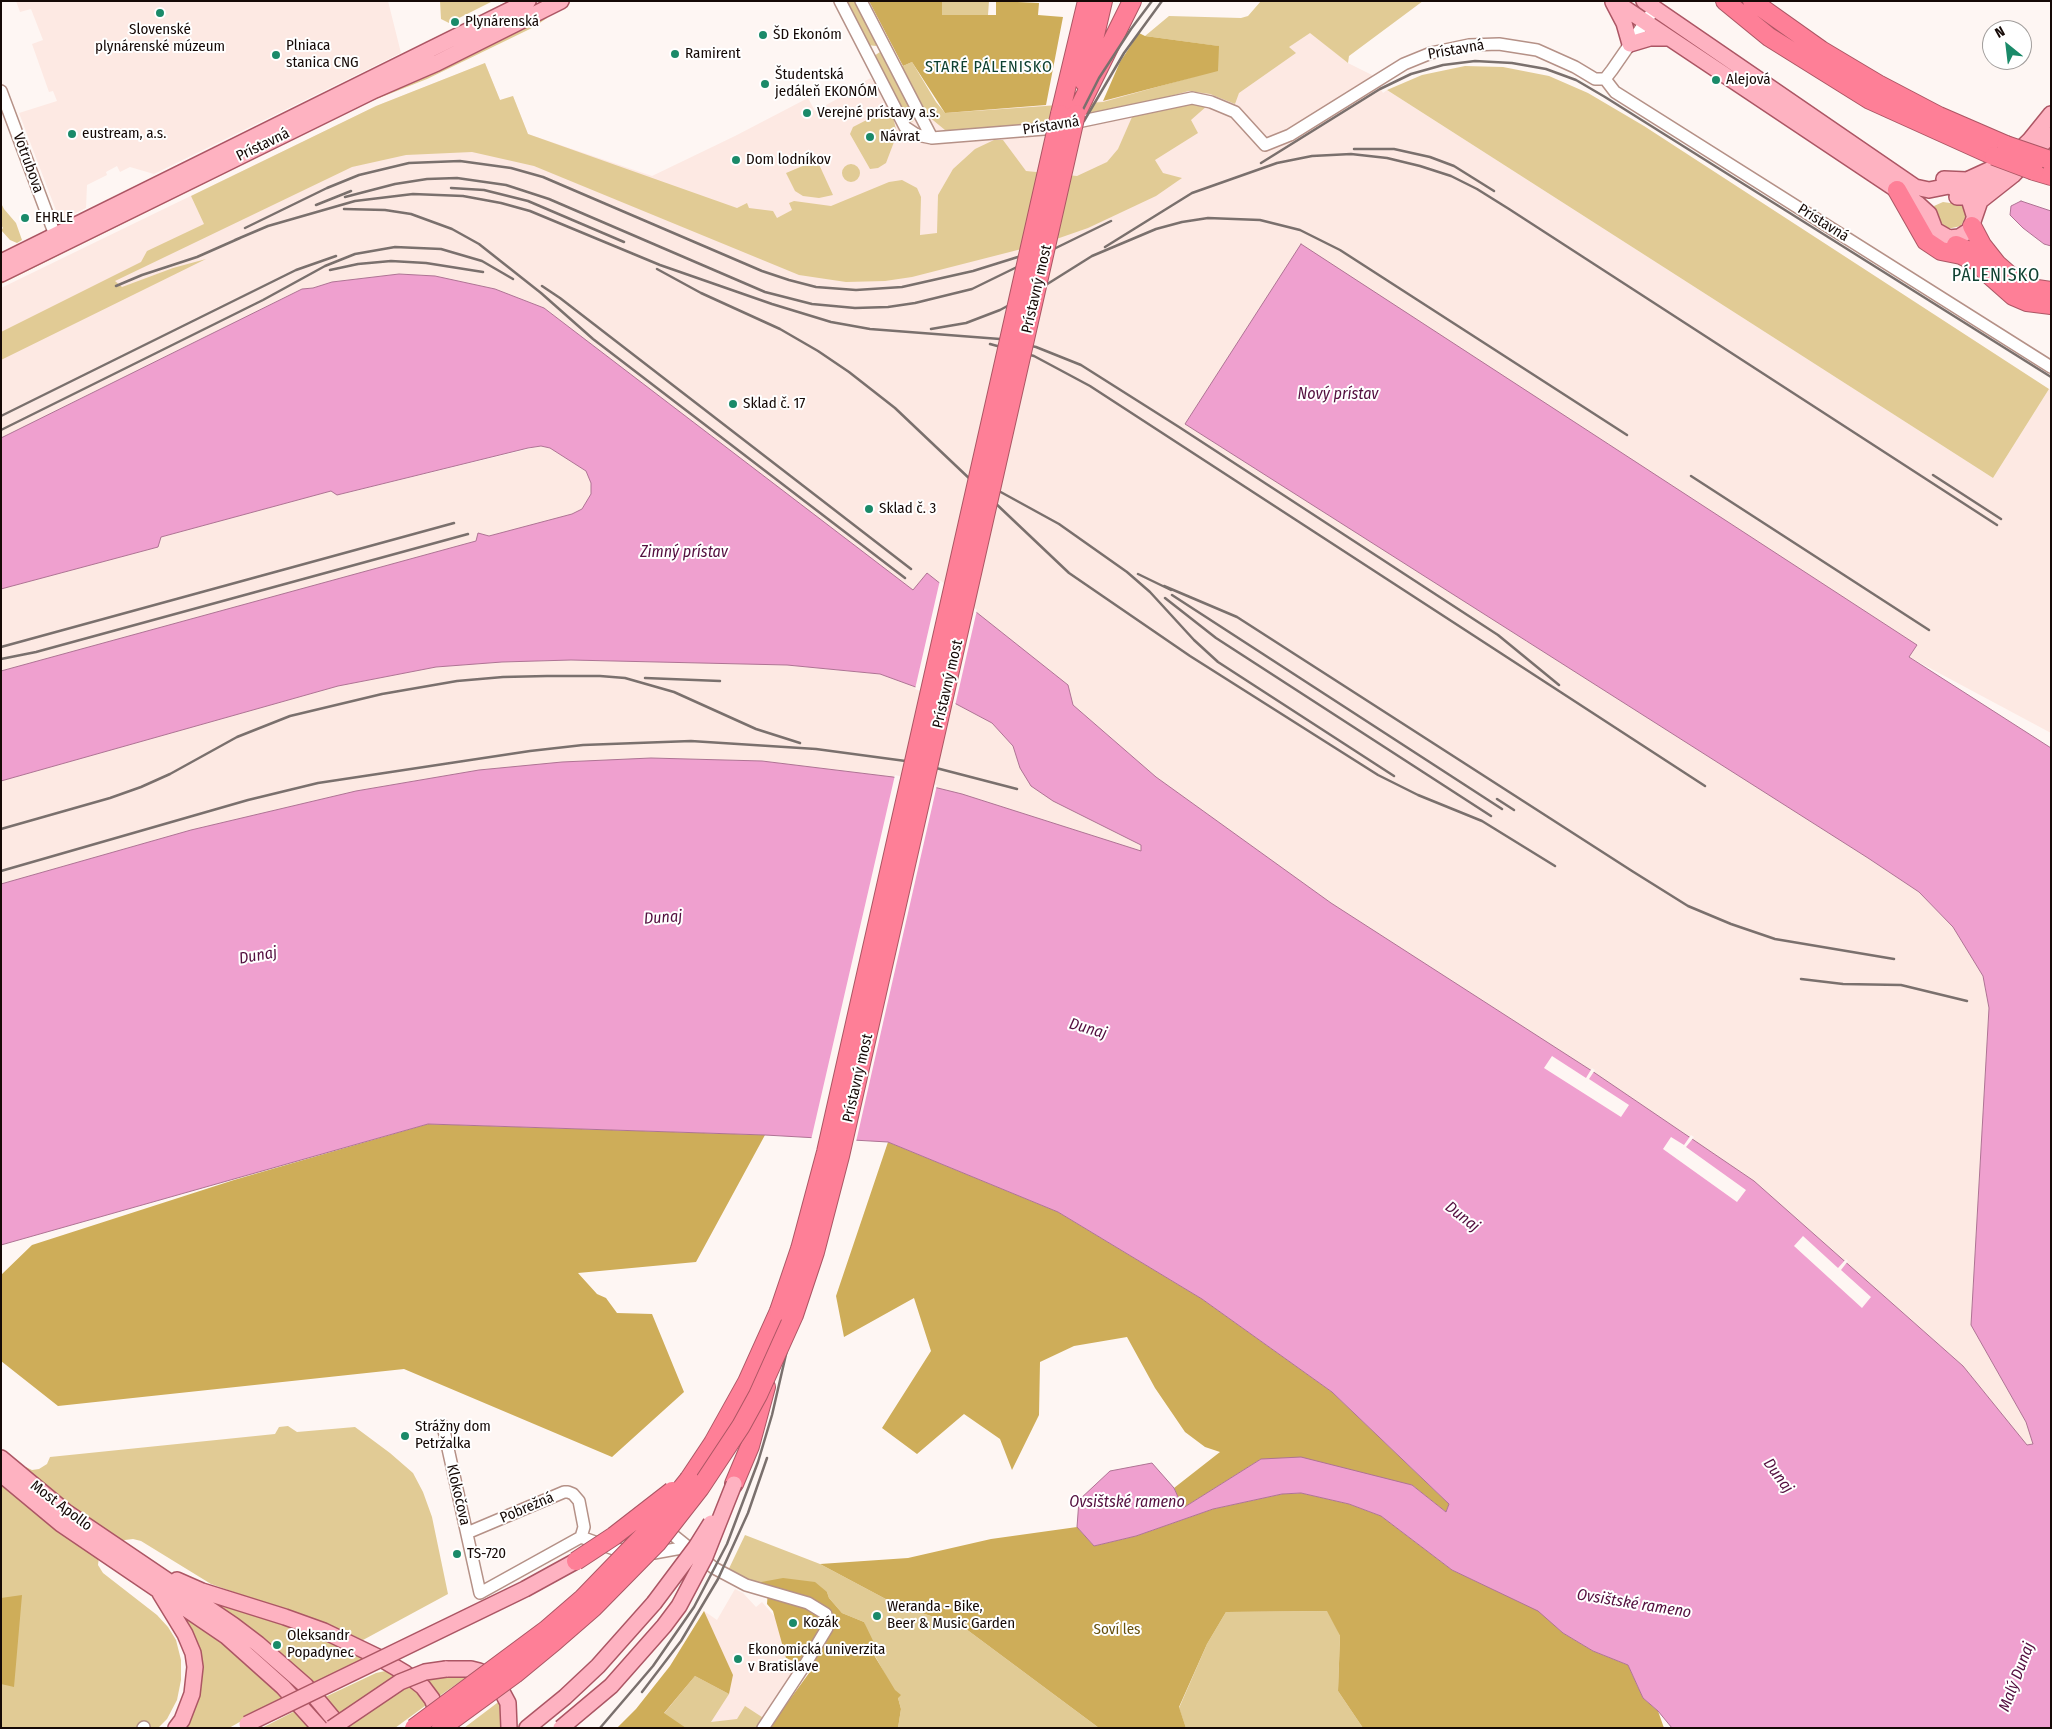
<!DOCTYPE html>
<meta charset="utf-8">
<style>
body{margin:0}
#map{position:relative;width:2052px;height:1729px;overflow:hidden;background:#fef6f3;font-family:"Fira Sans Condensed",sans-serif}
canvas{display:block}
.frame{position:absolute;inset:0;border:2px solid #150906;pointer-events:none}
.north{position:absolute;left:1982px;top:20px;width:50px;height:50px;box-sizing:border-box;background:#fff;border:1px solid #a19d9b;border-radius:50%;rotate:331deg;font-size:14px;font-weight:700;line-height:20px;text-align:center;color:#150906}
.north::after{content:'';display:block;margin:auto;width:18px;height:22px;background:#1a8a69;clip-path:polygon(50% 0,100% 100%,50% 72%,0 100%)}
</style>
<div id="map">
<canvas width="2052" height="1729"></canvas>
<div class="frame"></div>
<div class="north">N</div>
</div>
<script>
const ctx = document.querySelector('canvas').getContext('2d');
ctx.lineJoin = 'round';
function fillPath(path, color) { ctx.fillStyle = color; ctx.fill(path, 'evenodd'); }
const shape = rows => new Path2D(rows.map(r => 'M' + r).join(''));
function trace(path, color, width, dash) { ctx.strokeStyle = color; ctx.lineWidth = width; ctx.lineCap = dash ? 'butt' : 'round'; ctx.setLineDash(dash || []); ctx.stroke(path); }
function drawText(font, color, halo, rows, align = 'center') {
  ctx.font = font + ' "Fira Sans Condensed",sans-serif'; ctx.lineWidth = 4; ctx.setLineDash([]); ctx.textBaseline = 'middle'; ctx.strokeStyle = halo; ctx.fillStyle = color; for (const [text, x, y, turn = 0] of rows) {
    ctx.save(); ctx.translate(x, y); ctx.rotate((+turn || 0) * Math.PI / 180); ctx.textAlign = isNaN(turn) ? turn : align; if (halo) ctx.strokeText(text, 0, 0); ctx.fillText(text, 0, 0); ctx.restore();
  }
}
const built = shape([
 [16,1,388,1,401,53,154,174,130,167,120,172,117,166,106,172,107,175,87,185,86,208,60,221,19,113,57,101,53,91,49,92,32,44,43,40,31,9,20,12],
 [1310,32,1348,63,1372,75,1383,93,1387,90,1993,478,2049,389,2051,390,2051,733,1909,657,1917,645,1301,245,1185,424,1868,858,1919,892,1953,927,1983,976,1989,1008,1971,1325,2026,1422,2034,1444,2027,1445,1963,1366,1754,1181,1592,1071,1331,903,1156,777,1073,705,1068,685,927,573,914,591,544,308,495,289,434,276,399,274,332,282,313,288,302,289,1,438,1,288,376,106,485,63,500,100,513,96,528,134,652,176,735,136,808,98,815,111,839,98,838,94,871,78,873,81,912,62,936,102,945,113,1103,101,1218,71],
 [541,446,550,448,586,471,591,483,591,494,582,509,573,514,489,536,478,533,476,541,1,671,1,589,158,547,161,537,331,491,338,495],
 [571,660,787,665,880,674,943,697,992,723,1013,746,1020,768,1053,801,1141,845,1141,851,962,794,893,777,762,761,651,758,479,770,356,791,191,830,1,884,1,781,338,686,436,667,502,662],
 [735,1589,743,1593,756,1607,762,1602,806,1652,765,1719,617,1728,636,1709,670,1666,704,1611,717,1620]
]);
const green = shape([
 [440,1,493,1,449,23,441,19],
 [844,1,855,1,876,41,876,46,867,45],
 [942,1,989,1,988,15,942,15],
 [1261,1,1423,1,1349,56,1348,63,1310,33,1289,47,1296,53,1239,93,1235,104,1210,94,1189,91,1103,114,1041,125,976,130,945,130,928,116,901,67,912,62,936,102,945,113,1103,102,1218,70,1218,46,1145,36,1169,16,1241,18,1248,16],
 [546,16,547,18,534,27,427,79,369,102,1,284,1,280,380,93],
 [880,52,884,54,916,117,912,122,907,121,874,56],
 [485,63,500,100,513,96,528,134,737,208,747,203,749,208,773,211,777,218,792,210,789,203,794,201,831,206,889,182,902,180,917,188,921,197,920,235,937,233,938,195,953,169,975,149,994,140,1003,140,1026,171,1077,176,1107,162,1118,149,1132,117,1190,103,1208,105,1191,120,1198,133,1155,160,1163,173,1182,178,1156,196,1088,228,1045,243,912,277,885,281,846,282,799,275,534,166,472,152,406,155,352,167,115,281,122,287,173,268,206,259,1,360,1,332,141,262,147,251,204,224,191,196,376,106],
 [1465,66,1503,67,1549,76,1588,93,1644,126,2049,389,1993,478,1387,90,1422,75],
 [884,111,892,112,897,134,886,163,878,168,870,169,850,134,853,127],
 [817,160,833,195,819,198,803,196,795,191,786,173],
 '842 173a9 9 0 1 1 18 0a9 9 0 1 1-18 0Z',
 [1943,202,1964,205,1966,216,1961,226,1947,229,1940,222,1934,206],
 [1,203,4,209,16,223,22,240,17,243,10,240,1,230,3,228,1,225],
 [288,1426,297,1432,355,1427,390,1453,413,1473,423,1492,432,1517,448,1594,363,1640,313,1618,307,1618,211,1584,141,1541,133,1539,125,1540,99,1557,98,1565,103,1573,157,1615,168,1627,176,1640,181,1660,181,1680,177,1700,167,1719,158,1728,1,1728,1,1473,25,1469,26,1467,32,1470,39,1469,47,1464,50,1457,275,1434,279,1427],
 [745,1535,820,1564,897,1605,962,1626,1099,1728,898,1728,901,1709,898,1698,874,1654,864,1622,842,1613,829,1598,827,1592,724,1579],
 [210,1601,305,1630,367,1657,310,1684],
 [1328,1611,1340,1636,1338,1691,1363,1728,1186,1728,1179,1708,1207,1644,1226,1612],
 [179,1612,224,1644,284,1697,244,1716,245,1719,229,1728,184,1728,198,1646,193,1632],
 [390,1670,399,1675,385,1683,338,1715,323,1698,376,1673],
 [447,1674,471,1674,438,1697,425,1680],
 [695,1676,729,1694,711,1722,737,1719,745,1706,765,1719,758,1728,652,1728],
 [413,1684,429,1703,395,1728,347,1728,346,1726,391,1695],
 [501,1700,503,1728,464,1728],
 [297,1710,313,1728,262,1728]
]);
const forest = shape([
 [869,1,942,1,942,15,996,15,996,1,1039,3,1038,15,1063,17,1046,105,945,113,912,62,903,66],
 [1139,33,1145,36,1219,46,1218,71,1103,101,1120,62],
 [428,1124,765,1135,696,1262,578,1273,597,1294,606,1298,617,1313,652,1314,684,1392,612,1457,404,1369,58,1406,1,1361,1,1275,32,1245,234,1180],
 [888,1142,1058,1212,1202,1299,1332,1392,1449,1504,1446,1512,1412,1485,1261,1459,1183,1508,1174,1488,1220,1452,1205,1447,1185,1432,1155,1388,1127,1337,1074,1346,1040,1362,1039,1415,1012,1470,1000,1439,964,1414,917,1454,882,1428,931,1351,914,1298,844,1337,836,1296],
 [1301,1493,1349,1504,1381,1516,1452,1570,1539,1611,1563,1633,1593,1651,1628,1665,1643,1698,1658,1711,1664,1728,1363,1728,1338,1691,1340,1636,1327,1611,1226,1612,1207,1644,1179,1707,1186,1728,1099,1728,962,1626,897,1605,820,1564,908,1558,991,1539,1077,1527,1094,1546,1136,1536,1213,1509,1282,1494],
 [783,1578,815,1582,827,1592,829,1598,842,1613,864,1622,876,1647,874,1655,895,1690,901,1695,898,1698,901,1709,898,1728,769,1728,812,1669,786,1658,773,1611,767,1604,768,1590,756,1583],
 [22,1595,14,1687,1,1684,1,1598],
 [704,1611,733,1675,729,1694,695,1676,664,1713,686,1728,617,1728,636,1709,670,1666]
]);
const water = shape([
 [2021,201,2051,211,2051,246,2044,244,2023,228,2010,215,2011,206,2021,201],
 [1301,244,1917,645,1909,657,2051,748,2051,1728,1672,1728,1658,1711,1643,1698,1628,1665,1593,1651,1563,1633,1538,1611,1452,1570,1381,1516,1349,1504,1301,1493,1282,1494,1213,1509,1136,1536,1094,1546,1077,1527,1079,1500,1110,1471,1152,1463,1174,1488,1183,1508,1261,1459,1301,1457,1412,1485,1446,1512,1449,1504,1332,1392,1202,1299,1058,1212,888,1142,765,1135,428,1124,1,1245,1,884,191,830,356,791,479,770,562,762,651,758,762,761,893,777,962,794,1141,851,1141,845,1053,801,1031,786,1020,768,1013,746,992,723,943,697,880,674,787,665,571,660,502,662,436,667,338,686,1,781,1,671,476,541,478,533,489,536,572,514,582,509,591,494,591,483,586,471,550,448,541,446,528,448,337,495,331,491,161,537,158,547,1,589,1,438,302,289,313,288,332,282,399,274,435,276,495,289,544,308,913,590,927,573,1068,685,1073,705,1156,777,1331,903,1592,1071,1754,1181,1963,1366,2027,1445,2033,1444,2026,1422,1971,1325,1989,1008,1983,976,1953,927,1919,892,1868,858,1185,424,1301,244]
]);
const pier = shape([
 [940,580,977,610,955,706,942,699,915,689],
 [895,775,937,785,856,1142,811,1140],
 [1552,1056,1586,1078,1592,1068,1595,1070,1589,1079,1629,1105,1621,1117,1544,1068],
 [1691,1135,1694,1137,1686,1147,1746,1190,1737,1202,1663,1149,1671,1137,1684,1145],
 [1803,1236,1838,1268,1846,1259,1848,1261,1841,1270,1871,1297,1862,1308,1794,1246]
]);
const minor = shape([
 [840,1,905,127,917,135,932,138,1044,129,1192,98,1211,102,1235,112,1265,145,1290,135,1404,64,1431,53,1469,45,1499,44,1537,50,1575,67,1595,79,1605,79],
 [861,1,932,138],
 [1605,79,1615,92,2051,367],
 [1605,79,1612,70,1655,8],
 [1,91,55,235],
 [443,1426,480,1593,581,1537,614,1549,654,1553,687,1547],
 [668,1531,714,1568,746,1585,808,1603,826,1614,827,1628,806,1663,763,1728],
 [467,1533,564,1492,568,1492,573,1494,579,1501,584,1527,581,1537],
 [143,1728,144,1727]
]);
const major = shape([
 [1614,1,1918,204,1929,214,1935,230,1949,238,1959,237,1970,230,1980,201,2013,175,2051,135],
 [1644,1,1915,187,1929,190,1949,186,1962,191,1969,199,1974,215],
 [1613,2,1624,23,1630,44,1650,38,1669,38],
 [1944,179,1967,180,1991,169],
 [1957,197,1963,197,1971,192,2004,165,2030,140,2051,114],
 [1,262,528,1],
 [1,274,375,90,437,63,561,1],
 [1,1458,66,1512,233,1625,258,1644,306,1686,341,1728],
 [1,1474,61,1524,226,1636,283,1687,320,1728],
 [177,1580,202,1591,285,1617,324,1631,378,1657,405,1673,423,1687,432,1699,441,1721],
 [160,1593,185,1634,193,1653,195,1667,192,1694,182,1720,176,1728],
 [446,1669,471,1669,479,1671,492,1679,500,1688,508,1703,509,1728],
 [527,1728,565,1697,598,1666,654,1603]
]);
const highway = shape([
 [1725,1,1769,37,1870,100,1994,156],
 [1752,1,1821,50,1878,84,1939,116,2006,145],
 [1084,82,1103,1],
 [1060,114,1087,1],
 [1076,114,1132,1],
 [2034,171,2051,176],
 [1897,190,1926,241,1941,251,1961,255,1969,259],
 [1972,226,1982,245,1997,264,2013,278,2030,288,2051,291],
 [1956,245,1967,250,1987,273,2013,296,2027,302,2051,305],
 [689,1479,713,1443,747,1382,779,1311],
 [734,1484,750,1446,766,1387]
]);
const rail = shape([
 [1084,121,1124,53,1162,1],
 [1354,149,1394,149,1430,157,1454,166,1494,191],
 [1261,163,1380,89,1411,74,1443,65,1475,61,1512,63,1546,69,1576,80,1605,97,2051,377],
 [451,188,484,190,528,201,624,242],
 [345,197,395,184,427,179,457,178,506,185,549,199,765,292,812,304,855,308,888,307,915,303,972,289,1111,221],
 [316,205,351,191],
 [344,209,385,210,411,214,452,229,479,244,541,293,593,339,905,578],
 [245,228,327,188,359,175,409,163,460,161,511,168,543,177,762,271,789,280,816,287,856,290,902,287,973,271,1021,256],
 [235,240,268,226,355,201,413,194,463,196,501,203,530,211,660,265,772,304,831,322,870,329,1000,339,1036,347,1081,365,1179,427,1498,635,1559,685],
 [1105,247,1192,193,1277,163,1312,156,1351,154,1387,158,1420,166,1451,176,1477,189,1509,209,1997,525],
 [657,269,701,293,780,329,818,351,849,372,895,408,1069,573,1190,656,1378,775,1418,795,1482,821,1555,866],
 [330,270,358,264,391,261,426,263,483,272],
 [116,286,142,275,197,257,240,238],
 [542,286,560,298,911,569],
 [931,329,966,323,1000,310,1041,288,1092,256,1156,229,1182,222,1208,218,1260,220,1300,230,1340,250,1627,435],
 [990,344,1034,356,1090,386,1705,786],
 [1,416,296,270,336,256],
 [1,430,263,300,325,266,355,254,395,247,441,249,482,261,513,279],
 [1933,475,2001,519],
 [1691,476,1929,630],
 [977,479,1059,524,1127,572,1150,592,1194,640,1218,662,1394,776],
 [1138,574,1171,590],
 [1164,586,1237,617,1632,871,1688,906,1731,924,1775,939,1894,959],
 [1172,595,1502,809],
 [1165,598,1216,638,1491,816],
 [1,647,454,523],
 [1,659,36,652,468,534],
 [645,678,720,681],
 [1497,799,1514,810],
 [1,829,110,798,141,787,170,774,237,737,290,716,382,694,457,681,503,677,547,676,600,676,625,678,674,692,756,729,800,743],
 [1,871,248,800,318,783,530,751,583,745,691,741,816,749,913,762,1017,789],
 [1801,979,1843,984,1901,985,1967,1001],
 [642,1692,681,1641,718,1579,748,1513,767,1458],
 [600,1728,653,1666,694,1607,727,1544,758,1462,772,1415,832,1155,1047,196,1059,157,1099,78,1131,29,1152,1]
]);
const majorBridge = shape([
 [654,1603,696,1547,711,1523],
 [247,1724,525,1589,576,1561],
 [332,1728,400,1682,425,1672,446,1669],
 [561,1728,611,1686,664,1626,679,1606,705,1557,734,1484]
]);
const highwayBridge = shape([
 [2006,145,2047,159],
 [1994,156,2034,171],
 [779,1311,800,1249,826,1152,1060,114],
 [576,1561,614,1536,672,1491],
 [414,1728,546,1630,583,1598,645,1534,689,1479],
 [441,1728,515,1674,555,1641,593,1608,657,1543,700,1488,741,1426,758,1395,794,1315,815,1252,840,1156,1076,114]
]);
const markers = [
 [160,13,5,"#1a8a69"],
 [455,22,5,"#1a8a69"],
 [763,35,5,"#1a8a69"],
 [675,54,5,"#1a8a69"],
 [276,55,5,"#1a8a69"],
 [1716,80,5,"#1a8a69"],
 [765,84,5,"#1a8a69"],
 [807,113,5,"#1a8a69"],
 [72,134,5,"#1a8a69"],
 [870,137,5,"#1a8a69"],
 [736,160,5,"#1a8a69"],
 [25,218,5,"#1a8a69"],
 [733,404,5,"#1a8a69"],
 [869,509,5,"#1a8a69"],
 [405,1436,5,"#1a8a69"],
 [457,1554,5,"#1a8a69"],
 [877,1616,5,"#1a8a69"],
 [793,1623,5,"#1a8a69"],
 [277,1645,5,"#1a8a69"],
 [738,1659,5,"#1a8a69"]
];
const poiNames = [
 ["Plynárenská",465,22],
 ["Slovenské",160,30,"center"],
 ["plynárenské múzeum",160,47,"center"],
 ["ŠD Ekonóm",773,35],
 ["Plniaca",286,46],
 ["stanica CNG",286,63],
 ["Ramirent",685,54],
 ["Študentská",775,75],
 ["jedáleň EKONÓM",775,92],
 ["Alejová",1726,80],
 ["Verejné prístavy a.s.",817,113],
 ["eustream, a.s.",82,134],
 ["Návrat",880,137],
 ["Dom lodníkov",746,160],
 ["EHRLE",35,218],
 ["Sklad č. 17",743,404],
 ["Sklad č. 3",879,509],
 ["Strážny dom",415,1427],
 ["Petržalka",415,1444],
 ["TS-720",467,1554],
 ["Weranda - Bike,",887,1607],
 ["Beer & Music Garden",887,1624],
 ["Kozák",803,1623],
 ["Oleksandr",287,1636],
 ["Popadynec",287,1653],
 ["Ekonomická univerzita",748,1650],
 ["v Bratislave",748,1667]
];
const streetNames = [
 ["Prístavná",1456,50,-10],
 ["Prístavná",1051,126,-9],
 ["Prístavná",263,145,-26],
 ["Votrubova",28,163,70],
 ["Prístavná",1823,223,32],
 ["Prístavný most",1037,289,-77],
 ["Prístavný most",948,684,-77],
 ["Prístavný most",858,1078,-77],
 ["Klokočova",458,1495,77],
 ["Most Apollo",61,1506,37],
 ["Pobrežná",527,1508,-23]
];
const parkNames = [
 ["Soví les",1117,1630]
];
const neighbourhoodNames = [
 ["STARÉ PÁLENISKO",989,68]
];
const waterNames = [
 ["Nový prístav",1338,395],
 ["Zimný prístav",684,553],
 ["Dunaj",663,918,-4],
 ["Dunaj",258,956,-10],
 ["Dunaj",1088,1029,16],
 ["Dunaj",1462,1217,38],
 ["Dunaj",1778,1476,54],
 ["Ovsištské rameno",1127,1503],
 ["Ovsištské rameno",1634,1604,9],
 ["Malý Dunaj",2017,1677,-69]
];
const quarterNames = [
 ["PÁLENISKO",1996,276]
];
fillPath(built, '#fde9e3');
fillPath(green, '#e1cb95');
fillPath(forest, '#cead59');
fillPath(water, '#efa0cf');
trace(water, '#ae7393', 1);
fillPath(pier, '#fef6f3');
trace(minor, '#b59187', 14);
trace(major, '#ac5664', 18);
trace(highway, '#ac5664', 20);
trace(minor, '#fff', 11);
trace(major, '#feb2c1', 15);
trace(highway, '#fe7f97', 18);
trace(rail, '#7a706d', 2.5);
trace(majorBridge, '#ac5664', 18, []);
trace(highwayBridge, '#ac5664', 20, []);
trace(majorBridge, '#feb2c1', 15);
trace(highwayBridge, '#fe7f97', 18);
for (const [x, y, r, color] of markers) { const dot = new Path2D(); dot.arc(x, y, r, 0, 2 * Math.PI); ctx.fillStyle = color; ctx.fill(dot); trace(dot, '#fff', 2); }
drawText('15px', '#150906', '#fff', poiNames, 'left');
drawText('15px', '#150906', '#fff', streetNames);
drawText('15px', '#66500d', '#fff', parkNames);
ctx.letterSpacing = '1px';
drawText('16px', '#0e4131', '#fff', neighbourhoodNames);
ctx.letterSpacing = '0px';
drawText('italic 16px', '#540f3f', '#fff', waterNames);
ctx.letterSpacing = '1px';
drawText('18px', '#0e4131', '#fff', quarterNames);
ctx.letterSpacing = '0px';
</script>
